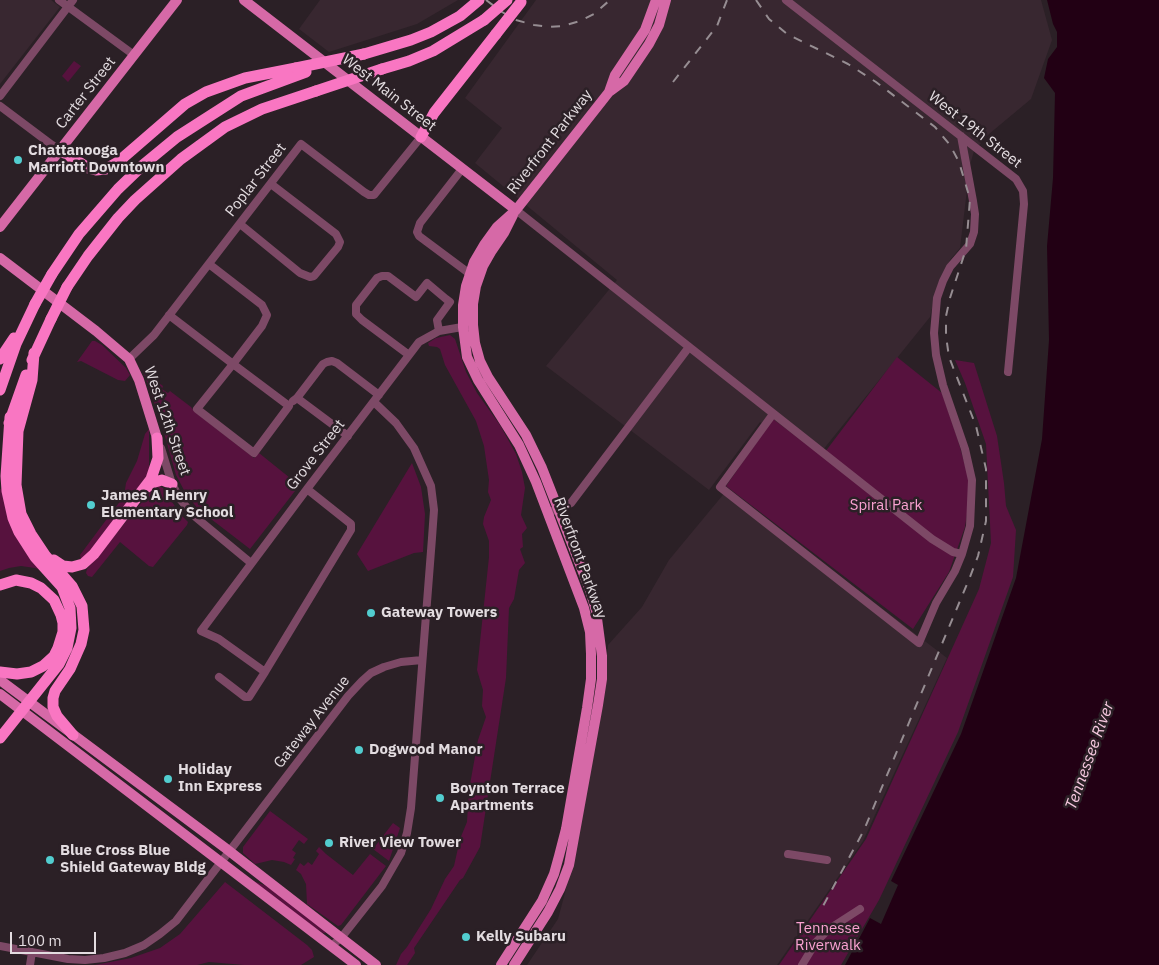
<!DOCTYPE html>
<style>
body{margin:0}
#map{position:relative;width:1159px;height:965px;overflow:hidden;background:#2b2026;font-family:"IBM Plex Sans",sans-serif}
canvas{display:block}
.scale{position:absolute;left:10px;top:932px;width:86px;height:22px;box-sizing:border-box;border:2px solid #e3dce0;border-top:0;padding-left:6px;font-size:15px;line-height:18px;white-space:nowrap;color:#e3dce0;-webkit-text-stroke:4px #2b2026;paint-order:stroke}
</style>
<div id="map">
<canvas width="1159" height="965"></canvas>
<div class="scale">100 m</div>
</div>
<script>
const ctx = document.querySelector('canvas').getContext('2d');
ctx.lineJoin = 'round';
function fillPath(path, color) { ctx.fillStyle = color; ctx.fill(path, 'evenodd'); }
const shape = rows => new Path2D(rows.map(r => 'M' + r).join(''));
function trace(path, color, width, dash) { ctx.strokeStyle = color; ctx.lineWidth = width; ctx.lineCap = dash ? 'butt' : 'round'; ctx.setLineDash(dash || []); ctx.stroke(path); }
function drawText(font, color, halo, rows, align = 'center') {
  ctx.font = font + ' "IBM Plex Sans",sans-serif'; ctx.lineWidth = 5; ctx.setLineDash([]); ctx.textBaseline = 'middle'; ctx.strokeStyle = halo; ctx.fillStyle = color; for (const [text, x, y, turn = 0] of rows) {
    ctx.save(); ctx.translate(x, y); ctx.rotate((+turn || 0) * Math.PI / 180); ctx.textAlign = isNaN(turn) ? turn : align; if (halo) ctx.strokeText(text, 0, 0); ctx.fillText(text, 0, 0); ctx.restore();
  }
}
const built = shape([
 [0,0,51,0,60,7,0,84],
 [320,0,458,0,417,24,329,52,299,29],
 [536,0,1041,0,1052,40,1031,99,989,134,974,151,970,165,960,248,950,260,938,284,930,317,818,456,777,435,760,422,709,490,546,366,617,280,475,163,502,128,465,98],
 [727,490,947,658,863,841,777,965,527,965,558,919,565,893,600,719,608,645,642,607,669,560]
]);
const green = shape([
 [74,61,81,66,68,82,62,76],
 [450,335,455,339,466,372,477,393,500,425,516,454,522,472,525,488,521,515,527,528,522,534,523,547,520,549,525,563,519,570,514,599,509,608,506,678,480,847,463,878,460,880,414,948,415,953,407,965,396,965,401,954,407,947,431,909,445,879,454,866,460,839,467,822,469,790,478,740,486,717,482,706,483,690,477,670,489,557,489,541,483,524,484,517,491,500,488,492,489,480,484,446,476,421,445,365,440,349,437,347,429,346,428,343,436,338],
 [92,341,95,341,102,345,126,368,130,375,125,381,118,380,81,361,77,362],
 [897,357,942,393,958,440,968,476,969,501,965,527,949,572,913,629,726,486,773,419,822,456],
 [955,360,974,363,997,436,1004,483,1006,506,1016,530,1013,577,958,732,879,900,841,965,779,965,866,839,979,589,991,543,986,444,965,383],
 [143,371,163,386,162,389,168,393,170,391,191,407,195,412,254,458,259,453,295,482,295,491,250,549,198,509,186,494,176,475,161,422],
 [149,429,149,468,147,475,95,551,81,560,80,555,124,496,126,483,137,461,145,434],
 [412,463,421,487,425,514,423,552,414,553,368,571,357,554],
 [159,486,163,488,180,514,188,522,187,525,153,567,149,566,120,542,92,577,88,576,86,573,87,569,151,491],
 [0,489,3,490,46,572,35,568,21,566,9,568,0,571],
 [270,811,308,839,304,844,299,840,292,850,296,853,293,858,295,859,291,865,284,862,272,860,255,864,243,853,243,847],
 [393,823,400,828,389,861,373,849],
 [319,847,326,854,353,875,370,854,386,866,341,925,338,926,307,904,306,884,301,874,296,870,300,863,304,866,308,862,312,865,319,854,316,851],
 [253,881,264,885,275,892,326,931,325,933,323,933,288,910],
 [225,882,307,945,312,950,314,957,301,965,244,965,209,962,197,965,95,965,131,958,160,948,180,934]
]);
const water = shape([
 [1047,0,1159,0,1159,965,845,965,870,918,881,924,898,885,891,881,961,734,1016,578,1042,439,1049,340,1047,246,1053,178,1055,93,1044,78,1048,59,1057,47,1057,32,1053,24]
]);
const minor = shape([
 [59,0,134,55],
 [786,0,1016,179,1023,191,1024,204,1008,372],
 [0,96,73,0],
 [0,106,52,145,60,150],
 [961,136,973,201,975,214,974,232,970,244,950,267,943,281,937,298,934,333,936,355,943,385,965,449,972,480,970,526,962,554],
 [462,169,420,223,417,232,419,236,470,274],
 [516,210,932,539,953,552,962,554,955,571,936,603,919,643,720,487,773,414],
 [240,224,300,273,310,277,314,276,338,247,340,242,336,234,271,184],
 [169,315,233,364,262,326,267,315,262,305,209,264],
 [409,355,362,320,356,314,356,305,377,278,382,276,388,276,416,297,427,283,446,299,450,302,437,320,439,331],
 [129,359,154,335,301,144,364,192,369,195,374,195,421,137],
 [233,364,289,406,254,453,197,409,233,364],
 [297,398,323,364,327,362,332,361,337,363,379,395],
 [293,401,297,398,348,436],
 [161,448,172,484,180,499,193,515,251,563],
 [307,489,351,524,351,530,265,672,219,639,201,631,307,489,419,342,439,331,468,326],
 [548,513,571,503,689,347],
 [219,677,245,697,249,697,265,672],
 [788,854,827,860],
 [0,946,68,959,85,960,104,958,125,953,144,945,160,934,176,921,348,696,362,681,371,673,384,667,401,662,422,660],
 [331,946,341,938,382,886,401,853,407,833,411,808,432,538,434,510,431,486,414,448,396,423,374,402],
 [30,965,32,952],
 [802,965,816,942,829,929,860,909]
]);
const major = shape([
 [244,0,516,210],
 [609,92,624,81,649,44,659,25,666,0],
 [513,215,504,233,491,252,483,266,476,286,473,304,473,325,475,343,480,361,488,377,526,435,542,468,590,590,596,611,602,656,602,679,598,705,569,865,560,889,548,912,514,965],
 [0,227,177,0],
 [0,258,96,331,129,359,139,380,157,438],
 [0,680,224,847,376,965],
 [0,694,356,965],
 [501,965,542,901,554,874,559,856,566,829,587,708,591,679,591,654,590,632,584,608,536,482,519,445,478,380,467,357,463,327,463,305,466,286,474,262,484,245,497,227,516,210,609,92,615,75,645,30,656,0]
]);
const highway = shape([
 [364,54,411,40,431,32,460,16,479,0],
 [382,69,409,61,433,51,484,20],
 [421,137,434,113,496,34],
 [60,150,88,168,96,170,106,169,118,162,185,104,206,92,245,78,296,68],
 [52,274,79,234,118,189,143,165,177,137,241,96,306,72],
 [67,287,88,256,118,218,135,200,181,159,225,127,262,109,316,91],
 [34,353,32,380,18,431,16,485,21,514,31,534,45,555,72,586,82,606,84,630,81,644,70,669,55,691,53,698,53,707,57,716,73,735],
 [0,359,14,338],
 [32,360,51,319],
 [0,390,16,344,35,304],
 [9,423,26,375],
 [146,488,155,482,162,480,172,484],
 [54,560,63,566,72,567,83,564,94,554,151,479,158,458,157,438],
 [0,585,16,580,31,583,41,588,54,600,61,615,63,623,63,632,58,648,54,656,43,666,31,672,17,674,0,672],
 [0,738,59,664,67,648,71,628,70,608,62,587,35,557,19,532,13,518,7,491,6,476,10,417]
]);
const rail = shape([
 [486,0,502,12,516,20,534,25,549,27,563,26,580,21,594,14,610,0],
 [756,0,769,19,787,34,848,64,876,82,935,127,950,145,959,162,970,199,966,249,950,298,946,316,946,336,949,357,976,426,986,469,986,521,978,556,970,577,864,830,822,908],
 [673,82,717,26,727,0]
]);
const highwayBridge = shape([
 [484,20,507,0],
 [496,34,521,2],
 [296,68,364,54],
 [316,91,382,69],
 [35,304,52,274],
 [51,319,67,287]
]);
const markers = [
 [18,160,5,"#52cdcf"],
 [91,505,5,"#52cdcf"],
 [371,613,5,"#52cdcf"],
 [359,750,5,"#52cdcf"],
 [168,779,5,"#52cdcf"],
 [440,798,5,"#52cdcf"],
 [329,843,5,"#52cdcf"],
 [50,860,5,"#52cdcf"],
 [466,937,5,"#52cdcf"]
];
const streetNames = [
 ["Carter Street",86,93,-52],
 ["West Main Street",389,93,38],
 ["West 19th Street",975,130,38],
 ["Riverfront Parkway",550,142,-52],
 ["Poplar Street",256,180,-52],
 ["West 12th Street",167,421,71],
 ["Grove Street",316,455,-52],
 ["Riverfront Parkway",580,558,70],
 ["Gateway Avenue",312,722,-52]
];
const poiNames = [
 ["Chattanooga",28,151],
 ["Marriott Downtown",28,168],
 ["James A Henry",101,496],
 ["Elementary School",101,513],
 ["Gateway Towers",381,613],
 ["Dogwood Manor",369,750],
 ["Holiday",178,770],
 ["Inn Express",178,787],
 ["Boynton Terrace",450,789],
 ["Apartments",450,806],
 ["River View Tower",339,843],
 ["Blue Cross Blue",60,851],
 ["Shield Gateway Bldg",60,868],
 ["Kelly Subaru",476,937]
];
const parkNames = [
 ["Spiral Park",886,506],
 ["Tennesse",828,929],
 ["Riverwalk",828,946]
];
const waterNames = [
 ["Tennessee River",1090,756,-70]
];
fillPath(built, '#382730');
fillPath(green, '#57123e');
fillPath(water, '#220014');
trace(minor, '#7d4966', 8);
trace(major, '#d669a7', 10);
trace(highway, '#f976c2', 11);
trace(rail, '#968d92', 2, [9, 9]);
trace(highwayBridge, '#f976c2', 11);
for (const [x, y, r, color] of markers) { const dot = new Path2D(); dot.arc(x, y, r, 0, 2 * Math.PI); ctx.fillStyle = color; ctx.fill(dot); trace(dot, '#2b2026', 2); }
drawText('15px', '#e3dce0', '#2b2026', streetNames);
drawText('bold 15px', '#e3dce0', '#2b2026', poiNames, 'left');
drawText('15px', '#fba2d2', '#2b2026', parkNames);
drawText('italic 16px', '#f6c8df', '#2b2026', waterNames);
</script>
